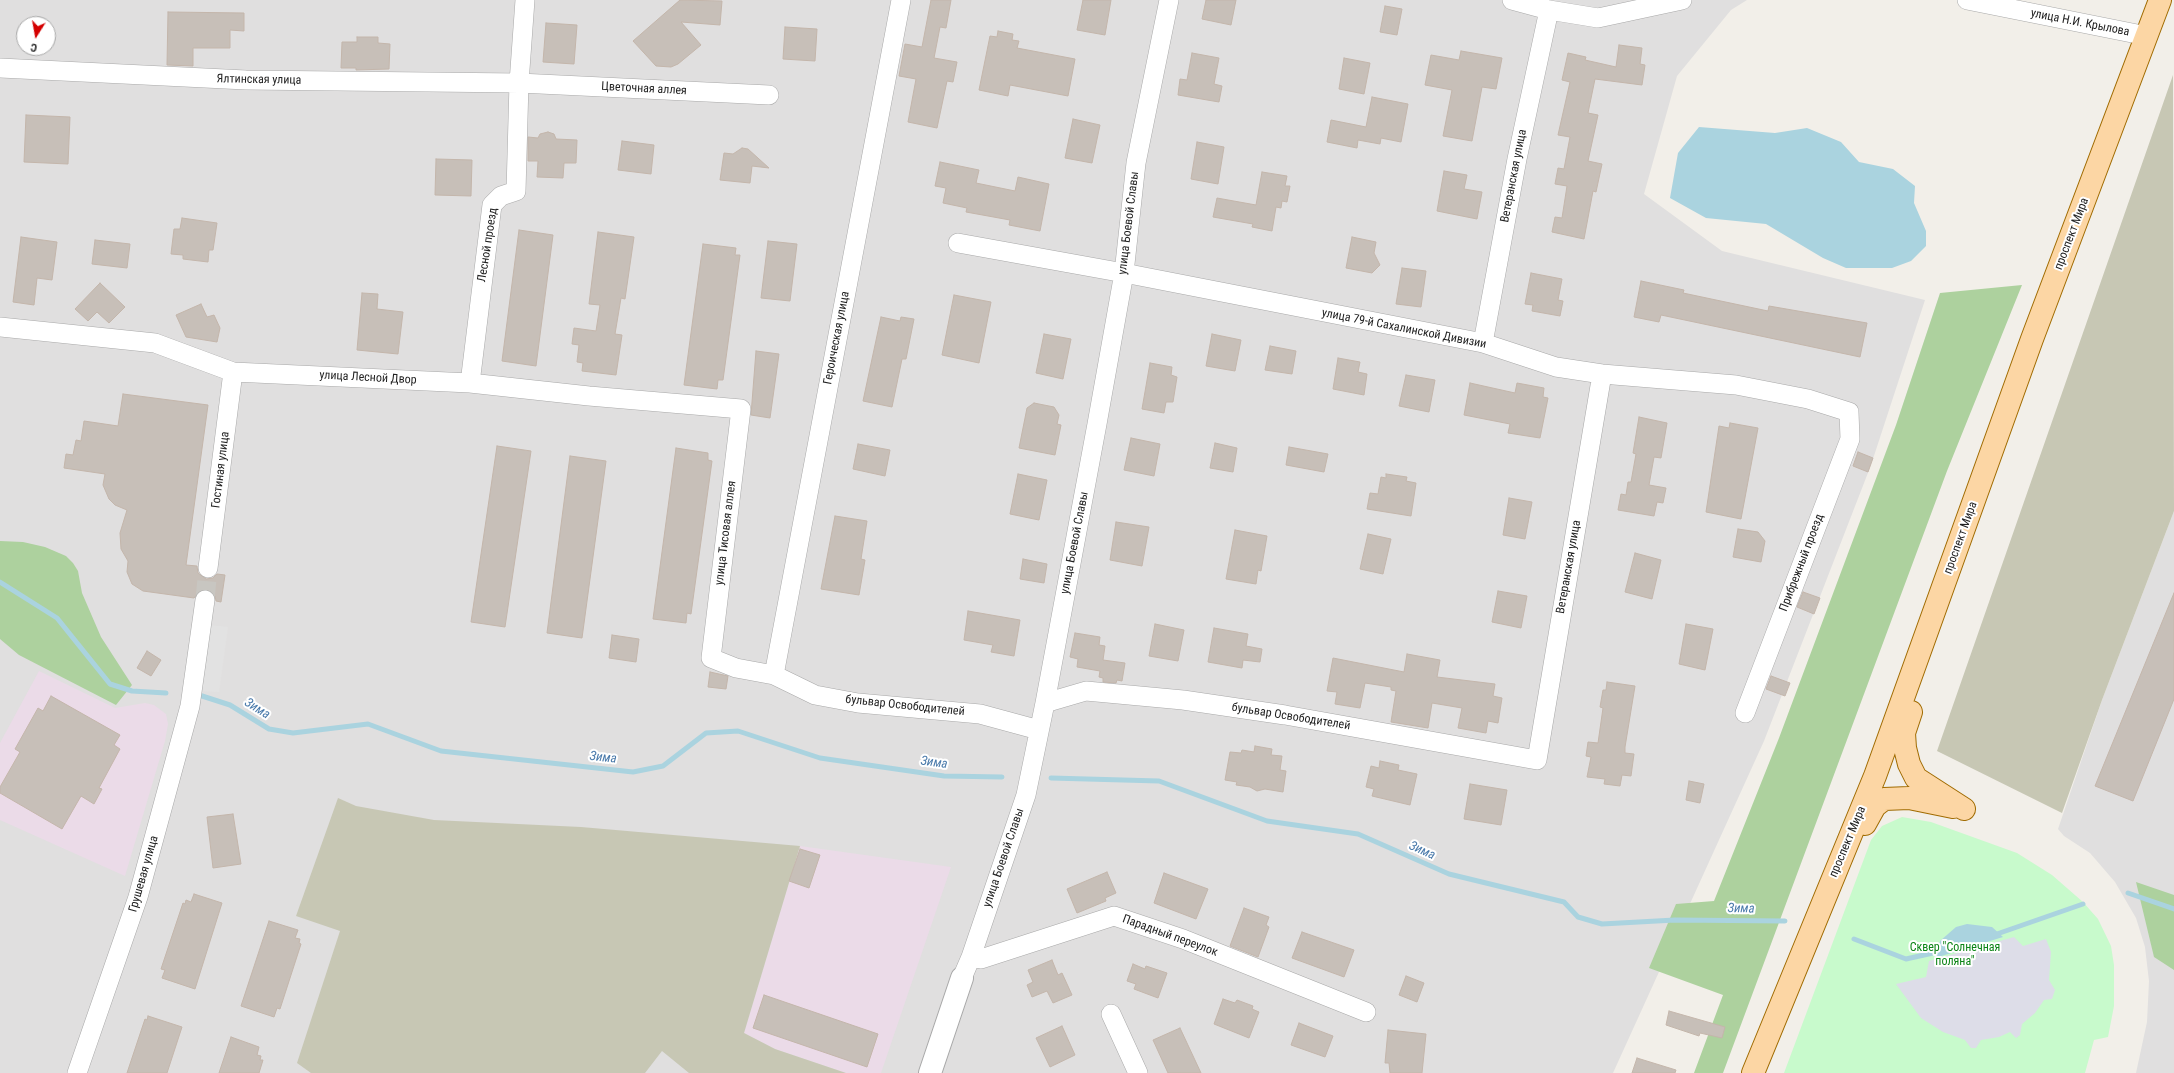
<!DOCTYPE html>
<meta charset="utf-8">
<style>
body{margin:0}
#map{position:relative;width:2174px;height:1073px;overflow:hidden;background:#f2efe9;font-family:"Roboto Condensed",sans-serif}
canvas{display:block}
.north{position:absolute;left:16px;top:16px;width:40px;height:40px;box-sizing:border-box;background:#fff;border:1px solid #a7a7a7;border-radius:50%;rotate:191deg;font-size:11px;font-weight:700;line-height:16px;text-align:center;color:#222}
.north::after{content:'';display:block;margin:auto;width:14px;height:18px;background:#d40000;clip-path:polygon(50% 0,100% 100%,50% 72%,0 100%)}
</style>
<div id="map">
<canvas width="2174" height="1073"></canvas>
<div class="north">С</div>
</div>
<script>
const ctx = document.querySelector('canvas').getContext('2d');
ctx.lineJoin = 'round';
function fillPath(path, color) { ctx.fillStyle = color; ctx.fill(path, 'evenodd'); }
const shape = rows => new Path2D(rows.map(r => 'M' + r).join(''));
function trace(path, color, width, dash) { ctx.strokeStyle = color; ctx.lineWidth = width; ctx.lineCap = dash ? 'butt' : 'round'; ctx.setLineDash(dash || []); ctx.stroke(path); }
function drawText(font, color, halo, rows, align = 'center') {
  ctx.font = font + ' "Roboto Condensed",sans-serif'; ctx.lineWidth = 4; ctx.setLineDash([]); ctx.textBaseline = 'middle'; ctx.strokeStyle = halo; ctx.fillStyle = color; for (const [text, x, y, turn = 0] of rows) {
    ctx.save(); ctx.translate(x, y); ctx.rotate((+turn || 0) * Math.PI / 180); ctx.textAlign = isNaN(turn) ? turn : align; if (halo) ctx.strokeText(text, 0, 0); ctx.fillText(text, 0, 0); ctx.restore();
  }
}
const residential = shape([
 [0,0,1747,0,1731,10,1677,76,1644,194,1722,251,1925,300,1871,465,1764,741,1613,1073,0,1073],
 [24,24,48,24,48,48,24,48],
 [2174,511,2174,1073,2136,1073,2147,1022,2149,981,2145,947,2136,918,2115,882,2090,853,2064,836,2058,829,2102,700]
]);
const industrial = shape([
 [39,671,115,708,145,703,154,705,166,714,168,724,165,741,125,876,0,820,0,743],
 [800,846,951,867,881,1073,846,1073,775,1049,744,1033]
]);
const construction = shape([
 [2173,75,2174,511,2102,700,2062,813,1937,751],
 [338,798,356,806,434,820,581,827,800,846,744,1033,775,1049,846,1073,689,1073,662,1051,645,1073,311,1073,297,1063,340,931,296,916]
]);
const forest = shape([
 [2022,285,1947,471,1723,1073,1694,1073,1723,995,1649,968,1676,904,1714,901,1779,738,1896,425,1940,293],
 [0,541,23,542,45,547,66,556,73,563,78,571,82,593,101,637,132,685,116,705,19,655,0,639],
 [2136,882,2174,895,2174,970,2154,957]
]);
const park = shape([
 [1902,817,1931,822,2017,853,2052,875,2083,902,2098,919,2111,946,2114,965,2114,1006,2108,1037,2094,1040,2085,1073,1784,1073,1871,840,1882,826]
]);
const parking = shape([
 [209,625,228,627,219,692,200,691]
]);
const plaza = shape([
 [2014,937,2023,946,2046,939,2051,952,2049,980,2055,990,2052,999,2044,1000,2035,1013,2022,1024,2020,1035,2016,1038,2010,1032,1999,1037,1981,1040,1976,1048,1971,1048,1965,1040,1943,1032,1921,1018,1896,984,1926,977,1929,961]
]);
const water = shape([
 [1699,127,1775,133,1807,128,1841,142,1859,162,1893,169,1915,186,1914,203,1926,231,1926,246,1911,261,1892,268,1846,268,1823,258,1766,224,1706,218,1670,198,1678,153],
 [1967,924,1992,927,2003,937,1935,958,1940,941,1956,927]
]);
const stream = shape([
 [0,582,57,618,110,684,132,691,166,693],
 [199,695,230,705,269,729,293,733,368,724,441,751,633,772,663,766,706,733,738,731,820,758,944,776,1002,777],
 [1051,778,1159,781,1267,821,1358,834,1449,874,1564,902,1578,917,1602,924,1675,920,1785,921],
 [2128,893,2174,909],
 [1994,935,2083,904],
 [1854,939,1906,959,1942,951]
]);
const building = shape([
 [680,0,722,1,720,25,681,22,701,45,678,64,671,67,656,66,633,41,680,0],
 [931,0,951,0,946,28,940,27,934,58,957,62,953,82,947,81,937,128,908,122,916,79,899,76,905,44,922,47,931,0],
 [1083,0,1111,0,1105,35,1077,30,1083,0],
 [1206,0,1236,0,1231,25,1202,19,1206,0],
 [1385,6,1402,9,1397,35,1380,32,1385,6],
 [168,12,244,13,244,31,230,30,230,48,193,48,193,66,167,65,168,12],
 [546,23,577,25,574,64,543,62,546,23],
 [785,27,817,29,815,61,783,59,785,27],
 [998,31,1013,34,1012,40,1019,41,1017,48,1075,59,1068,96,1010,85,1008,96,979,90,990,36,997,37,998,31],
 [357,37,378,37,378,43,390,44,389,69,356,70,356,68,341,68,342,42,357,42,357,37],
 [1619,45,1642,48,1640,64,1645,65,1642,85,1595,79,1588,113,1598,115,1588,161,1602,164,1596,192,1593,191,1584,239,1552,232,1555,217,1562,218,1567,186,1555,184,1558,168,1564,169,1570,137,1558,135,1570,82,1562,80,1568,53,1586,57,1585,60,1616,67,1619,45],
 [1461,51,1502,58,1496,89,1482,87,1472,141,1443,136,1452,90,1425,85,1431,55,1459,60,1461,51],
 [1192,53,1219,58,1214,84,1222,86,1219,102,1178,95,1180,79,1187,80,1192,53],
 [1344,58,1370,63,1364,94,1339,89,1344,58],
 [1372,97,1408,104,1401,142,1381,138,1380,144,1358,140,1357,148,1327,142,1331,120,1366,127,1372,97],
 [26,115,70,117,68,164,24,162,26,115],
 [1073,119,1100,125,1092,163,1065,158,1073,119],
 [548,132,554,134,556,139,577,140,576,163,564,163,563,178,537,177,538,161,528,161,528,137,538,138,540,134,548,132],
 [622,141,654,145,651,174,618,170,622,141],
 [1197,142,1224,147,1218,184,1191,179,1197,142],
 [742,148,748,149,769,168,752,166,750,183,720,180,724,153,733,154,742,148],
 [436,159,472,160,471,196,435,195,436,159],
 [940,162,979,170,976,183,1015,191,1018,177,1049,184,1040,231,1009,225,1010,220,966,212,967,208,943,203,946,188,935,186,940,162],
 [1444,171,1467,175,1464,189,1482,192,1477,219,1437,211,1444,171],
 [1262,172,1287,176,1285,186,1290,186,1287,202,1282,201,1281,208,1276,207,1272,231,1252,227,1253,224,1213,217,1217,198,1256,205,1262,172],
 [182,218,217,223,213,250,209,250,208,262,183,259,183,255,171,254,174,229,180,229,182,218],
 [519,230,553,235,536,366,502,361,519,230],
 [598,232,634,237,625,299,621,298,615,334,622,335,616,375,582,371,583,363,577,362,579,345,572,344,574,328,596,331,600,305,589,304,598,232],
 [21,237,57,242,52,280,37,278,34,305,13,302,21,237],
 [1352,237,1376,242,1374,253,1380,265,1372,273,1346,268,1352,237],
 [95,240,130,244,127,268,92,264,95,240],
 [768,241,797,244,790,301,761,298,768,241],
 [703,244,736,248,735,255,740,255,723,380,718,380,717,389,684,385,703,244],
 [1402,268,1426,271,1421,307,1396,304,1402,268],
 [1531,273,1562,279,1558,300,1563,301,1560,316,1532,311,1533,305,1525,304,1531,273],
 [1641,281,1684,290,1683,293,1768,311,1769,306,1867,323,1860,357,1661,315,1659,322,1634,317,1641,281],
 [100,283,125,307,109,323,97,312,88,321,75,309,100,283],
 [362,293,378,294,377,309,403,312,398,354,357,350,362,293],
 [954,295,991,302,979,363,942,355,954,295],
 [201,304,207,317,214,315,220,328,217,342,186,337,176,315,201,304],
 [881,317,900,321,901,317,914,319,906,359,902,359,892,407,863,401,881,317],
 [1044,334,1071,339,1063,379,1036,373,1044,334],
 [1212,334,1241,340,1235,371,1206,366,1212,334],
 [1270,346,1296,351,1292,374,1265,370,1270,346],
 [756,351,779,354,770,418,751,415,756,351],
 [1338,358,1360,362,1358,372,1367,374,1364,395,1333,389,1338,358],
 [1150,363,1172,367,1171,375,1177,377,1173,402,1166,402,1164,413,1142,409,1150,363],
 [1406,375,1435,380,1429,412,1399,406,1406,375],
 [1470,383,1515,393,1517,383,1544,388,1543,397,1548,398,1540,438,1508,433,1510,424,1464,415,1470,383],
 [123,394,208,405,186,565,197,566,198,573,206,579,213,578,217,574,225,575,221,602,216,601,215,596,207,589,201,590,194,598,143,591,132,584,127,572,128,561,121,549,120,533,127,510,115,505,109,499,103,485,105,474,64,468,66,454,73,455,76,440,81,441,84,421,118,426,123,394],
 [1034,403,1054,407,1059,415,1057,424,1061,425,1055,455,1019,448,1027,408,1034,403],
 [1639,417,1667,423,1661,458,1654,457,1649,485,1666,488,1663,503,1657,502,1654,516,1618,510,1621,494,1626,495,1628,482,1631,482,1636,454,1633,453,1639,417],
 [1730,423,1758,428,1741,519,1706,512,1719,426,1729,428,1730,423],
 [1131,438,1160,444,1154,476,1124,470,1131,438],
 [1215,443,1237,448,1233,472,1210,468,1215,443],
 [858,444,890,450,885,476,853,469,858,444],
 [497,446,531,451,505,627,471,622,497,446],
 [1289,447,1328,454,1324,472,1286,465,1289,447],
 [676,448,708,453,708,460,712,461,691,614,687,613,686,623,653,619,676,448],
 [1858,452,1873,458,1868,472,1853,466,1858,452],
 [570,456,606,461,582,638,547,633,570,456],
 [1018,474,1047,480,1039,520,1010,514,1018,474],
 [1386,474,1407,477,1406,481,1416,483,1411,516,1367,509,1370,493,1378,494,1381,477,1386,478,1386,474],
 [1509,498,1532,502,1525,539,1503,535,1509,498],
 [835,516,867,521,861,559,865,560,859,595,821,589,835,516],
 [1116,522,1149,527,1142,566,1110,560,1116,522],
 [1738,529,1758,532,1765,541,1761,562,1733,557,1738,529],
 [1235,530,1267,536,1261,571,1258,570,1256,584,1226,579,1235,530],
 [1368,534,1391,539,1383,574,1360,569,1368,534],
 [1635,553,1661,560,1652,599,1625,592,1635,553],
 [1023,559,1047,564,1044,583,1020,579,1023,559],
 [1498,591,1527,596,1521,628,1492,622,1498,591],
 [1803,592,1820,598,1814,614,1797,607,1803,592],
 [2174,593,2174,699,2133,801,2095,786,2174,593],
 [968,611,1020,620,1014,656,991,652,993,645,964,640,968,611],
 [1155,624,1184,630,1178,661,1149,656,1155,624],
 [1686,624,1713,629,1705,670,1679,664,1686,624],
 [1214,628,1248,634,1246,646,1262,649,1260,662,1243,660,1242,668,1208,662,1214,628],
 [1075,633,1100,637,1099,645,1105,646,1103,660,1125,663,1122,681,1117,680,1116,683,1103,682,1103,678,1099,677,1100,671,1077,667,1078,659,1070,657,1075,633],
 [612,635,639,639,636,662,609,658,612,635],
 [147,651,161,660,151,676,137,668,147,651],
 [1407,654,1440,660,1437,677,1495,684,1493,696,1502,698,1498,723,1488,721,1486,733,1458,728,1462,708,1432,703,1428,728,1391,722,1396,691,1391,690,1391,687,1365,683,1360,708,1335,704,1337,692,1327,691,1333,658,1404,672,1407,654],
 [710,672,728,676,726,689,708,687,710,672],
 [1771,676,1790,683,1785,696,1766,689,1771,676],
 [1607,682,1635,686,1625,747,1625,753,1634,754,1631,776,1622,775,1620,786,1604,784,1605,779,1587,777,1591,757,1586,756,1588,742,1598,743,1603,708,1600,707,1603,690,1606,690,1607,682],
 [51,696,120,735,114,745,120,749,99,788,102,789,94,804,81,796,62,829,0,793,0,787,20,752,15,749,38,708,43,711,51,696],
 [1255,746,1272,749,1271,755,1282,756,1280,770,1286,771,1283,792,1265,789,1257,791,1250,787,1236,785,1237,782,1225,780,1230,752,1241,753,1242,750,1254,752,1255,746],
 [1380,761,1399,765,1398,770,1417,774,1410,805,1372,796,1374,789,1366,787,1371,766,1379,768,1380,761],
 [1689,781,1704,784,1700,803,1686,800,1689,781],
 [1470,784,1507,790,1501,825,1464,819,1470,784],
 [233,814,241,864,213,868,207,817,233,814],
 [800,849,820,855,809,888,789,881,800,849],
 [1107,872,1116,893,1105,898,1106,901,1077,913,1067,889,1107,872],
 [1164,873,1208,889,1196,919,1154,903,1164,873],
 [194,894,222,903,195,989,162,978,165,970,161,969,183,903,185,904,186,900,191,902,194,894],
 [1244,908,1269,917,1266,925,1269,927,1258,957,1230,946,1244,908],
 [269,921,298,930,295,938,300,939,299,943,301,944,280,1009,277,1008,274,1017,241,1006,269,921],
 [1302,932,1354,950,1344,977,1292,958,1302,932],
 [1052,960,1058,975,1062,973,1072,995,1053,1003,1047,991,1032,997,1027,985,1033,982,1028,970,1052,960],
 [1133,964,1145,969,1146,966,1167,973,1158,998,1134,989,1136,984,1127,981,1133,964],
 [1406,976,1424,983,1417,1002,1399,995,1406,976],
 [764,995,878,1034,867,1067,753,1028,764,995],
 [1223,999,1235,1003,1237,1000,1253,1006,1252,1009,1259,1012,1249,1038,1214,1024,1223,999],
 [1669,1011,1725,1027,1722,1038,1700,1033,1699,1036,1666,1025,1669,1011],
 [148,1016,182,1027,167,1073,127,1073,145,1019,147,1020,148,1016],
 [1299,1023,1333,1036,1325,1057,1291,1045,1299,1023],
 [1062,1026,1075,1055,1050,1067,1036,1038,1062,1026],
 [1180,1028,1201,1073,1168,1073,1153,1040,1180,1028],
 [1388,1030,1426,1034,1422,1073,1390,1073,1389,1063,1385,1063,1388,1030],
 [231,1037,259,1047,257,1055,261,1056,260,1060,263,1060,259,1073,219,1073,231,1037],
 [1637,1058,1676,1070,1675,1073,1632,1073,1637,1058]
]);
const minorTunnel = shape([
 [205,600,208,568]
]);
const minor = shape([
 [1512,0,1549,10,1598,18,1682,0],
 [1967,0,2147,36],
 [0,68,246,80,519,83,769,95],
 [958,243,1124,273,1483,343,1556,367,1602,374,1736,385,1808,399,1849,412,1850,439,1745,713],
 [0,327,155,343,233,372,470,383,589,396,741,409,711,658,736,668,774,675,815,695,858,703,980,714,1039,730],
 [1483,343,1517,159,1549,10],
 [470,383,492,205,501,196,516,191,519,83,525,0],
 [208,568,233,372],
 [774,675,901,0],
 [1045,703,1086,691,1183,700,1285,715,1537,760,1602,374],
 [971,957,981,959,1114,916,1183,939,1366,1012],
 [962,978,971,957,1026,795,1045,703,1097,424,1124,273,1136,163,1169,0],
 [1111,1014,1138,1073],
 [77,1073,138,897,190,706,205,600]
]);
const tertiary = shape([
 [930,1073,962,978]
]);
const primary = shape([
 [1911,712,1904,733,1905,748,1909,764,1916,778,1964,809],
 [1865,824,1875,806,1884,799,1909,798,1953,807],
 [1753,1073,1875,776,2032,339,2160,0]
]);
const streetNames = [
 ["улица Н.И. Крылова",2080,23,11],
 ["Ялтинская улица",259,80,1],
 ["Цветочная аллея",644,89,3],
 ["Ветеранская улица",1514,176,-79],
 ["улица Боевой Славы",1129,223,-83],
 ["проспект Мира",2072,234,-69],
 ["Лесной проезд",488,245,-81],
 ["улица 79-й Сахалинской Дивизии",1404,329,11],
 ["Героическая улица",837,338,-79],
 ["улица Лесной Двор",368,378,3],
 ["Гостиная улица",221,470,-83],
 ["улица Тисовая аллея",726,533,-83],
 ["проспект Мира",1961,538,-70],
 ["улица Боевой Славы",1075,543,-79],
 ["Прибрежный проезд",1802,563,-69],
 ["Ветеранская улица",1569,567,-80],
 ["бульвар Освободителей",905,706,6],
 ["бульвар Освободителей",1291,717,9],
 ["проспект Мира",1848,842,-67],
 ["улица Боевой Славы",1004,858,-71],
 ["Грушевая улица",144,874,-74],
 ["Парадный переулок",1170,936,20]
];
const parkNames = [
 ["Сквер \"Солнечная",1955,948],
 ["поляна\"",1955,962]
];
const waterNames = [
 ["Зима",257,709,32],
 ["Зима",603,758,6],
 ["Зима",934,763,7],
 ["Зима",1422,851,24],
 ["Зима",1741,909,1]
];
fillPath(residential, '#e0dfdf');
fillPath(industrial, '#ebdbe8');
fillPath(construction, '#c7c7b4');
fillPath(forest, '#add19e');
fillPath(park, '#c8facc');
fillPath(parking, '#e2e2e2');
fillPath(plaza, '#dddde8');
fillPath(water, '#aad3df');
trace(stream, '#aad3df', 5);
fillPath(building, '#c7bfb8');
trace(building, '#c4b6ab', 1);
trace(minorTunnel, '#c8c6c1', 19, [19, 10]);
trace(minor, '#a9a9a9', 20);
trace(tertiary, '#a9a9a9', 24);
trace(primary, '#a06b00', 24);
trace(minor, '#fff', 19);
trace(tertiary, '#fff', 22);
trace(primary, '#fcd6a4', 22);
drawText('12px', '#222', '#fff', streetNames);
drawText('12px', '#0c8416', '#fff', parkNames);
drawText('italic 13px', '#4a7aab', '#fff', waterNames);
</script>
